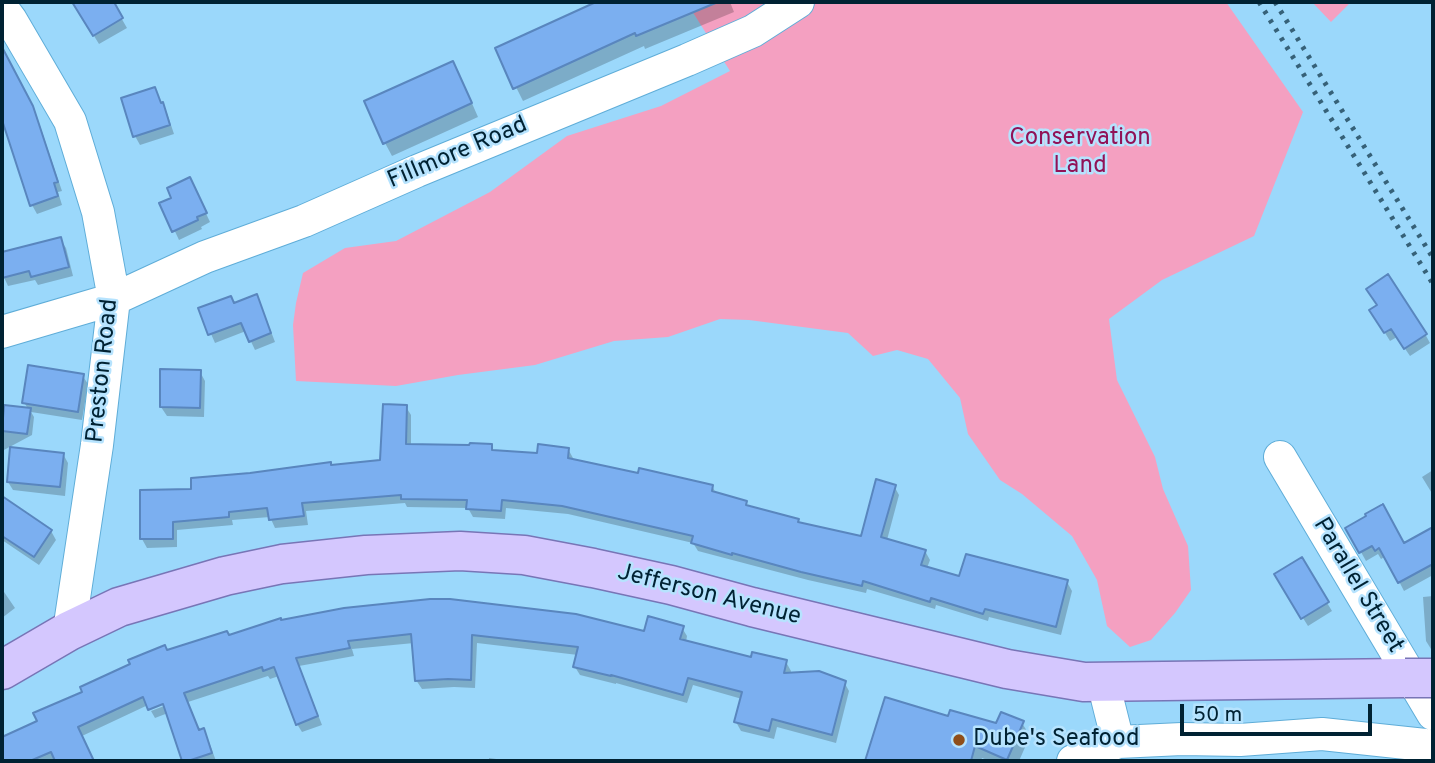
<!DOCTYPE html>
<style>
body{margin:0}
#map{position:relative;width:1435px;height:763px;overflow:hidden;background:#9bd8fb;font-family:Overpass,sans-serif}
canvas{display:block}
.frame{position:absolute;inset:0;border:4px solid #023;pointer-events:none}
.scale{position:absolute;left:1180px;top:704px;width:192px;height:32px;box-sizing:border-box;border:4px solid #023;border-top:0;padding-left:9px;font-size:21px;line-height:24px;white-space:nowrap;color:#023;-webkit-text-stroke:5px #b6e3fe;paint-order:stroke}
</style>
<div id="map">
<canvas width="1435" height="763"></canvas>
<div class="frame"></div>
<div class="scale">50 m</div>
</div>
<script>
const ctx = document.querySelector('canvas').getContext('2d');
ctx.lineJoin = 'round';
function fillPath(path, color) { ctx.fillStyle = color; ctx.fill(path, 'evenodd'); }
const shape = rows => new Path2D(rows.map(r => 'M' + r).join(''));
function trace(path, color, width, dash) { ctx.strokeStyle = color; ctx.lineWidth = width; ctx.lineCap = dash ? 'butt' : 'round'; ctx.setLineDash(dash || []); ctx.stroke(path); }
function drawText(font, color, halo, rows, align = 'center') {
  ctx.font = font + ' Overpass,sans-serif'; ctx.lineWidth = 5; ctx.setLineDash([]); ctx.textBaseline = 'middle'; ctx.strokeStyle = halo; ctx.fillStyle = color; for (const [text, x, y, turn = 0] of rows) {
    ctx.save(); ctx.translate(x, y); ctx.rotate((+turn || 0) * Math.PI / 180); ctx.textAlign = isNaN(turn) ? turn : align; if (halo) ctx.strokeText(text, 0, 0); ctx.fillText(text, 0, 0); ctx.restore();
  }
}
const green = shape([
 [706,2,1226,2,1303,112,1254,236,1162,280,1109,319,1117,380,1155,457,1163,489,1188,546,1191,590,1175,613,1151,640,1130,647,1107,626,1097,580,1072,536,1022,494,1000,480,968,434,960,398,928,359,897,350,873,356,848,333,749,320,720,319,668,337,614,341,535,365,458,375,396,386,296,381,293,325,296,303,303,273,345,248,396,241,490,192,567,136,661,106,730,71,692,11],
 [1312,2,1350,2,1348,5,1331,22]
]);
const shadow = shape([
 [73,2,112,2,127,28,99,44],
 [606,2,730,2,734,12,645,49,644,46,523,101,497,49],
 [2,59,3,61,6,60,37,117,62,191,58,192,62,205,37,214,32,205,7,131,2,120],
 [460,76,478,117,392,156,385,143],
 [154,89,167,113,174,134,140,145,135,136],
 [194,188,210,222,201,227,202,229,179,240,162,204],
 [60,239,66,248,73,276,38,285,35,280,8,286,2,273,2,254],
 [234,305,261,305,275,342,255,350,246,331,215,343,200,309],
 [1379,306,1425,334,1430,343,1410,356,1397,337,1390,341,1377,320],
 [200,372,205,381,204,417,167,416,161,407],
 [82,375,88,384,82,420,31,412,34,417,32,435,2,451,2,413,5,411,28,409,24,402],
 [406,407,411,415,411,446,491,446,495,452,538,454,568,449,573,458,573,461,639,475,712,486,717,495,746,502,749,508,797,521,800,525,862,538,894,486,899,495,887,540,925,551,930,560,927,568,961,578,1067,582,1072,591,1061,635,989,617,988,621,936,605,935,609,867,589,866,593,808,580,698,551,693,543,568,514,506,508,505,519,473,517,468,508,407,507,405,503,306,511,308,525,275,528,270,517,232,520,233,525,177,530,177,547,147,548,142,539,193,491,332,466,382,462],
 [63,454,68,463,65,496,13,490,8,482],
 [1433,470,1433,495,1422,477],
 [2,498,51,531,56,540,39,565,2,540],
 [1348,529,1404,545,1433,529,1433,575,1404,591,1386,556,1381,559,1378,554,1366,561],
 [1301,560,1332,611,1308,626,1276,575],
 [2,589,15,608,2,618],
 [1433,596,1433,649,1431,649,1426,641,1423,597],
 [281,622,645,633,682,628,687,636,686,642,752,659,786,662,791,671,790,675,844,682,849,691,836,743,777,727,774,739,741,731,736,722,742,699,693,685,687,703,616,683,616,684,580,675,575,667,578,655,477,643,475,688,454,687,422,689,416,680,414,643,352,649,354,656,299,666,322,725,302,732,297,724,279,676,270,679,268,676,188,702,199,732,203,730,208,739,216,761,184,761,168,713,155,718,151,711,172,703,170,700,148,705,82,736,93,761,2,761,2,739,39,722,167,652],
 [886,700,949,719,997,725,1022,723,1030,736,1019,761,990,761,982,758,981,761,867,761],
 [489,758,511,761,489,761]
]);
const building = shape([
 [72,2,114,2,123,18,93,36,72,2],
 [596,2,718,2,636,36,635,33,513,89,495,48,596,2],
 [2,47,33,106,58,182,54,183,58,196,30,206,2,120,2,47],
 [453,61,472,103,383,144,364,101,453,61],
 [155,87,161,103,163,102,170,125,133,137,121,98,155,87],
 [190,177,207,213,197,217,198,220,172,232,159,203,171,198,167,188,190,177],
 [61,237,69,267,31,277,29,271,2,278,2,252,61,237],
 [1388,274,1427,334,1404,349,1391,329,1384,333,1369,310,1377,305,1366,289,1388,274],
 [257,294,271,333,249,342,241,323,208,335,198,308,231,296,234,303,257,294],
 [28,365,84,374,78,412,22,403,28,365],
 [160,369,201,370,200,408,160,407,160,369],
 [383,404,407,405,406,444,469,445,470,443,492,444,492,450,537,453,538,444,569,448,568,458,638,473,639,468,713,485,712,491,747,501,746,505,799,519,798,522,861,536,876,479,896,485,881,537,926,550,921,565,959,576,966,554,1068,580,1056,627,985,609,983,614,931,598,930,602,863,581,862,586,801,572,732,553,732,555,691,543,693,536,562,506,502,500,501,511,466,509,467,500,401,499,401,495,302,503,304,516,269,520,267,508,229,512,229,517,173,522,173,539,140,539,140,490,191,489,191,478,250,473,331,462,331,465,380,460,383,404],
 [4,405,31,408,27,434,2,431,4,405],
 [10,447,64,453,60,487,7,482,10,447],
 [2,496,52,530,34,557,2,536,2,496],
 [1383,504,1404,543,1433,527,1433,564,1398,583,1379,548,1375,551,1372,546,1359,553,1345,528,1366,516,1365,514,1383,504],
 [1302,557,1329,602,1301,619,1274,574,1302,557],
 [430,599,450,599,576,614,644,631,648,616,684,626,680,639,751,657,752,652,787,660,784,673,819,671,846,681,832,735,772,719,769,731,734,722,742,692,688,678,683,695,611,675,611,676,573,667,578,647,472,635,471,680,448,679,415,681,411,634,348,641,350,648,296,658,318,716,296,725,274,667,263,671,262,667,184,693,199,730,204,728,212,753,188,761,182,761,163,704,148,710,143,697,78,727,94,761,55,761,51,752,30,761,2,761,2,737,37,721,33,713,82,692,80,687,130,664,128,660,165,645,167,650,227,631,229,635,281,618,281,620,344,608,430,599],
 [885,697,948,716,950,710,996,723,1001,712,1024,721,1007,760,975,746,971,761,865,761,885,697]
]);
const minor = shape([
 [2,8,11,20,70,121,98,212,114,299,97,445,69,631],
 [2,332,114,299,205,257,304,221,417,171,687,60,753,31,798,2],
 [1280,457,1433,714],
 [1103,682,1118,742],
 [1073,761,1118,742,1182,739,1240,740,1322,734,1425,745,1433,749]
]);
const major = shape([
 [2,670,69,631,119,607,225,576,282,564,366,555,460,551,524,555,593,568,671,585,752,607,1007,669,1084,682,1405,678]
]);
const rail = shape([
 [1259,2,1433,284],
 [1275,2,1433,258]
]);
const majorBridge = shape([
 [1405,678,1433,678]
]);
const markers = [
 [959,740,7,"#8f4e1a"]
];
const parkNames = [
 ["Conservation",1080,139],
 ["Land",1080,167]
];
const streetNames = [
 ["Fillmore Road",458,154,-23],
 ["Preston Road",104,371,-84],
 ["Parallel Street",1357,586,59],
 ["Jefferson Avenue",709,596,14]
];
const poiNames = [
 ["Dube's Seafood",973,740]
];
fillPath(green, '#f4a0c1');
fillPath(shadow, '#0003');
fillPath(building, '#7baff0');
trace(building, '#5986be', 2);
trace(minor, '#5fadd8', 34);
trace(major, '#7875b6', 41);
trace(minor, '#fff', 32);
trace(major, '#d4c7fe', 38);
trace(rail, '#366178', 5, [3.5, 7]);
trace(majorBridge, '#7875b6', 41, []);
trace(majorBridge, '#d4c7fe', 38);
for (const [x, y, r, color] of markers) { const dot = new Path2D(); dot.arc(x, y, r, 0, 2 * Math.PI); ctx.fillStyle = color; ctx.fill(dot); trace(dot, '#b6e3fe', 2.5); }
drawText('24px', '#911257', '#b6e3fe', parkNames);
drawText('24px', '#023', '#b6e3fe', streetNames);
drawText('24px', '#023', '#b6e3fe', poiNames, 'left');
</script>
